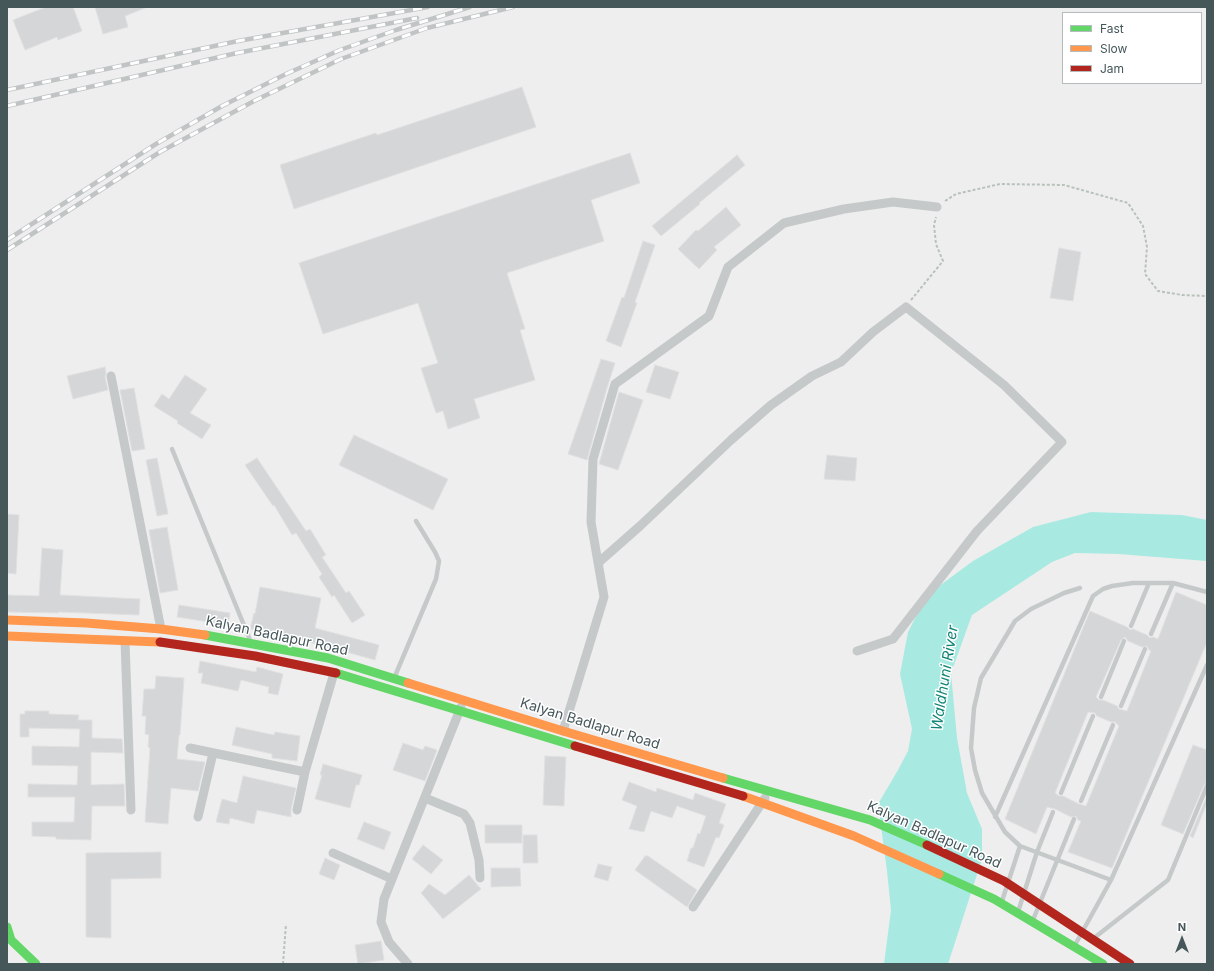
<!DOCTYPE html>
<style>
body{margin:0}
#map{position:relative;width:1214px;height:971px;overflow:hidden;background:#efeeee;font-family:Inter,sans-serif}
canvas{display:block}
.frame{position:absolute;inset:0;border:8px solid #46575a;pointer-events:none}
.legend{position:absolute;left:1062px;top:12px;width:140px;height:72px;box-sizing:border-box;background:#fff;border:1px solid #b5bcbd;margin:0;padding:5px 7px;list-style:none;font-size:12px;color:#46575a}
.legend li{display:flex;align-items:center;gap:8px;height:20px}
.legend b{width:20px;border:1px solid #b5bcbd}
.north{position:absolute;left:1162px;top:919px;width:40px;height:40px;-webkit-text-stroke:3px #fff;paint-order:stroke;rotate:0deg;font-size:11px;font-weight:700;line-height:16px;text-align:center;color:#46575a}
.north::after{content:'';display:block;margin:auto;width:14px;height:18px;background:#46575a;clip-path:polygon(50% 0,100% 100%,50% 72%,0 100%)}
</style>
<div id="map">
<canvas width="1214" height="971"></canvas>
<div class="frame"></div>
<ul class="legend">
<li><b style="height:5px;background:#63d668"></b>Fast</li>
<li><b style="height:5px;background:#ff974d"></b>Slow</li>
<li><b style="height:5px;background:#b3261e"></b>Jam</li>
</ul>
<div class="north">N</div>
</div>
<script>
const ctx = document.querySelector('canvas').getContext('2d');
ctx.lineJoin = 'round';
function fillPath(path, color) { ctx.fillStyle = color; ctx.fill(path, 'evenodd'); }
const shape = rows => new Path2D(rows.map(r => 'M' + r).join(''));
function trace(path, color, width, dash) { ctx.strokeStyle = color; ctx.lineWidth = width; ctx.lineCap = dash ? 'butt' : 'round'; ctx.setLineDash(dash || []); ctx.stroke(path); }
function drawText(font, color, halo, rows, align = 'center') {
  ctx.font = font + ' Inter,sans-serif'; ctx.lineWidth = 3; ctx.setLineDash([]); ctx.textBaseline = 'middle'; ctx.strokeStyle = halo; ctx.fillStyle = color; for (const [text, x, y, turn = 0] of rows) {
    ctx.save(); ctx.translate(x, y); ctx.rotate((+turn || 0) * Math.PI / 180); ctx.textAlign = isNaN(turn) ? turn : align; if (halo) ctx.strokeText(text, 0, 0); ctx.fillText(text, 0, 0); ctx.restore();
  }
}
const water = shape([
 [1091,512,1182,515,1207,520,1207,561,1118,554,1075,553,1052,562,972,615,951,673,957,738,967,793,982,829,982,859,948,964,884,964,891,910,887,871,878,804,898,770,908,751,912,729,900,674,908,632,927,595,973,561,1033,527]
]);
const building = shape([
 [46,7,73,7,82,31,58,40,57,37,25,50,13,20,46,7],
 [95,7,145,7,145,8,125,16,128,27,103,34,95,7],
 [522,87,536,127,294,209,280,165,376,133,377,135,522,87],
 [630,153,640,183,591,200,604,241,507,273,525,329,520,330,535,380,474,399,480,418,448,429,443,411,436,413,421,368,438,363,418,303,323,334,299,263,630,153],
 [737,155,745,165,699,203,700,204,661,236,652,226,737,155],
 [726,207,741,225,714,247,717,250,699,269,678,249,696,230,698,231,726,207],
 [643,241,655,245,635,302,637,303,621,347,606,341,622,297,624,298,643,241],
 [1059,248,1081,252,1073,301,1050,298,1059,248],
 [601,359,615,363,607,388,587,460,568,454,601,359],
 [655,365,679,372,670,399,646,392,655,365],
 [105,367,106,373,105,377,108,390,73,399,67,376,105,367],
 [185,375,207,389,190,413,211,425,202,439,177,423,178,421,154,406,162,394,169,399,185,375],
 [134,388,145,449,132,451,120,390,134,388],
 [619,392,643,400,618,470,599,464,619,392],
 [354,435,448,479,433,510,339,465,354,435],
 [827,455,857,458,855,481,824,479,827,455],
 [157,458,168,514,157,516,146,460,157,458],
 [257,458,306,531,310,529,326,555,322,557,346,593,349,591,365,615,352,623,334,595,332,597,319,577,322,574,296,533,292,535,274,505,273,506,245,465,257,458],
 [7,514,19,515,16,574,7,573,7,514],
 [167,527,178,590,160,593,149,530,167,527],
 [42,548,63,550,60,595,140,599,139,615,58,612,58,613,7,612,7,595,39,596,42,548],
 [260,587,321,598,315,628,379,645,375,660,321,645,250,629,254,613,255,614,260,587],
 [1176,592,1207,605,1207,642,1112,868,1068,852,1081,821,1078,820,1076,816,1071,817,1055,809,1047,807,1036,834,1005,819,1090,611,1127,627,1130,630,1133,629,1147,635,1150,638,1153,637,1158,639,1176,592],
 [1125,637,1128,641,1142,647,1147,646,1149,650,1151,651,1127,711,1119,709,1117,706,1103,700,1099,700,1096,697,1121,640,1125,637],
 [1088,712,1095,713,1097,716,1111,722,1115,722,1119,726,1086,806,1079,804,1063,796,1059,796,1055,793,1088,712],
 [179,605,230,613,228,625,177,617,179,605],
 [200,661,256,672,257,667,283,674,278,695,268,693,269,687,241,680,238,691,201,683,203,673,198,673,200,661],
 [156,676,184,678,180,735,179,735,177,759,205,762,198,791,171,788,168,824,145,822,150,748,148,747,149,735,145,734,146,716,142,716,144,689,155,689,156,676],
 [25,711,49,711,49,714,79,715,78,720,92,720,92,738,122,739,123,753,91,752,91,785,124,784,125,806,92,806,91,840,56,839,56,837,32,836,32,822,74,822,75,797,28,797,28,784,77,785,78,766,32,765,32,746,79,747,80,729,29,728,29,737,20,737,20,714,25,714,25,711],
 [236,727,274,735,275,732,300,736,297,761,272,758,272,754,232,745,236,727],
 [403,743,423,750,425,746,437,750,425,781,393,770,403,743],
 [1193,745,1207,750,1207,782,1204,785,1183,834,1161,825,1193,745],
 [545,756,566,757,564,806,543,805,545,756],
 [323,764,362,775,359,785,356,785,350,808,315,799,322,775,320,775,323,764],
 [243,776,296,788,291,809,291,817,257,810,254,824,230,818,229,824,216,822,222,799,237,803,243,776],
 [629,782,656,792,657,788,693,800,695,793,726,804,719,823,724,825,719,838,716,837,704,867,687,861,691,848,693,848,698,833,700,834,706,816,677,806,672,818,651,811,644,832,629,829,637,806,622,800,629,782],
 [1207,796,1207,803,1193,838,1190,836,1207,796],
 [364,822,391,832,384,850,357,839,364,822],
 [485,825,522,825,522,843,485,843,485,825],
 [523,835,537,835,538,863,523,863,523,835],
 [423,845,443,860,431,874,412,859,423,845],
 [161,852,161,878,111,879,111,938,86,937,86,853,161,852],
 [645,856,648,856,697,890,687,907,635,870,645,856],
 [325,858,340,865,334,880,319,874,325,858],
 [598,864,612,867,608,881,594,877,598,864],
 [491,868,520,868,521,886,491,887,491,868],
 [469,875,481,889,443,919,421,893,429,884,445,895,469,875],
 [381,941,384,960,358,964,355,945,381,941]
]);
const path = shape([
 [945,201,956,194,1000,184,1064,185,1128,203,1143,226,1147,247,1145,274,1158,291,1182,295,1207,296],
 [911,300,943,261,936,244,934,225,936,217],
 [283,964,286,924]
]);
const lane = shape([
 [172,449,250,640],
 [1080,588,1064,593,1031,609,1015,621,981,678,974,708,971,748,975,770,982,793,1005,832,1020,846,1111,880],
 [1131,626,1149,583],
 [1151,634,1173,583],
 [395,676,436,579,439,561,435,552,416,521],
 [1101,697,1124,641],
 [1121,706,1145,649],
 [1061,793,1093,716],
 [1081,801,1113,725],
 [995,817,1093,596,1103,589,1112,586,1133,583,1173,583,1207,592],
 [1002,901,1020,846],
 [1018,912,1037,852,1053,812],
 [1033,920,1074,819],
 [1094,938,1168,880,1207,786],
 [1075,945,1111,880,1207,665]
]);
const street = shape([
 [111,376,161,629],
 [598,563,640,526,731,440,771,405,812,376,841,362,873,332,906,307,1004,385,1062,442,977,531,893,639,857,651],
 [125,641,131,810],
 [563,731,604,597,591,522,593,459,615,384,709,316,728,267,784,223,844,209,893,202,937,207],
 [190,748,305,772],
 [425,798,464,814,470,823,479,860,480,878],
 [297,810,305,772,334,673],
 [198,817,213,753],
 [333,853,392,879],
 [693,907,765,798],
 [408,964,389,942,381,922,384,899,461,707]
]);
const fast = shape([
 [205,635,328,658,408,683],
 [336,673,575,746],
 [723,778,870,820,927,845],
 [939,874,994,899,1103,964],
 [7,927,11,940,36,964]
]);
const slow = shape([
 [7,620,86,623,161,629,205,635],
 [7,636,160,642],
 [408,683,563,731,723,778],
 [743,796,854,836,939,874]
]);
const jam = shape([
 [160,642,255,656,336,673],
 [575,746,743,796],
 [927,845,1004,881,1130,964]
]);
const rail = shape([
 [7,90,238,41,428,7],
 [7,106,237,53,417,18],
 [7,240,156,144,222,106,286,74,340,50,396,30,470,7],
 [7,250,160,152,254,101,341,59,427,28,513,7]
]);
const streetNames = [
 ["Kalyan Badlapur Road",277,636,12],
 ["Kalyan Badlapur Road",590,724,17],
 ["Kalyan Badlapur Road",934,835,24]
];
const waterNames = [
 ["Waldhuni River",945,678,-81]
];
fillPath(water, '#a8eae1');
fillPath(building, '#d5d6d7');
trace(building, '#e0e0e1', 1);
trace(path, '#b6c2ba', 2, [3, 2]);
trace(lane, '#c6c9ca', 4.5);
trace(street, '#c6c9ca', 9);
trace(fast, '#63d668', 9);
trace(slow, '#ff974d', 9);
trace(jam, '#b3261e', 9);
trace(rail, '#c1c4c5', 4.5);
trace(rail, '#fff', 3, [9]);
drawText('14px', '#46575a', '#fff', streetNames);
drawText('italic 15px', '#118575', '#fff', waterNames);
</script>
